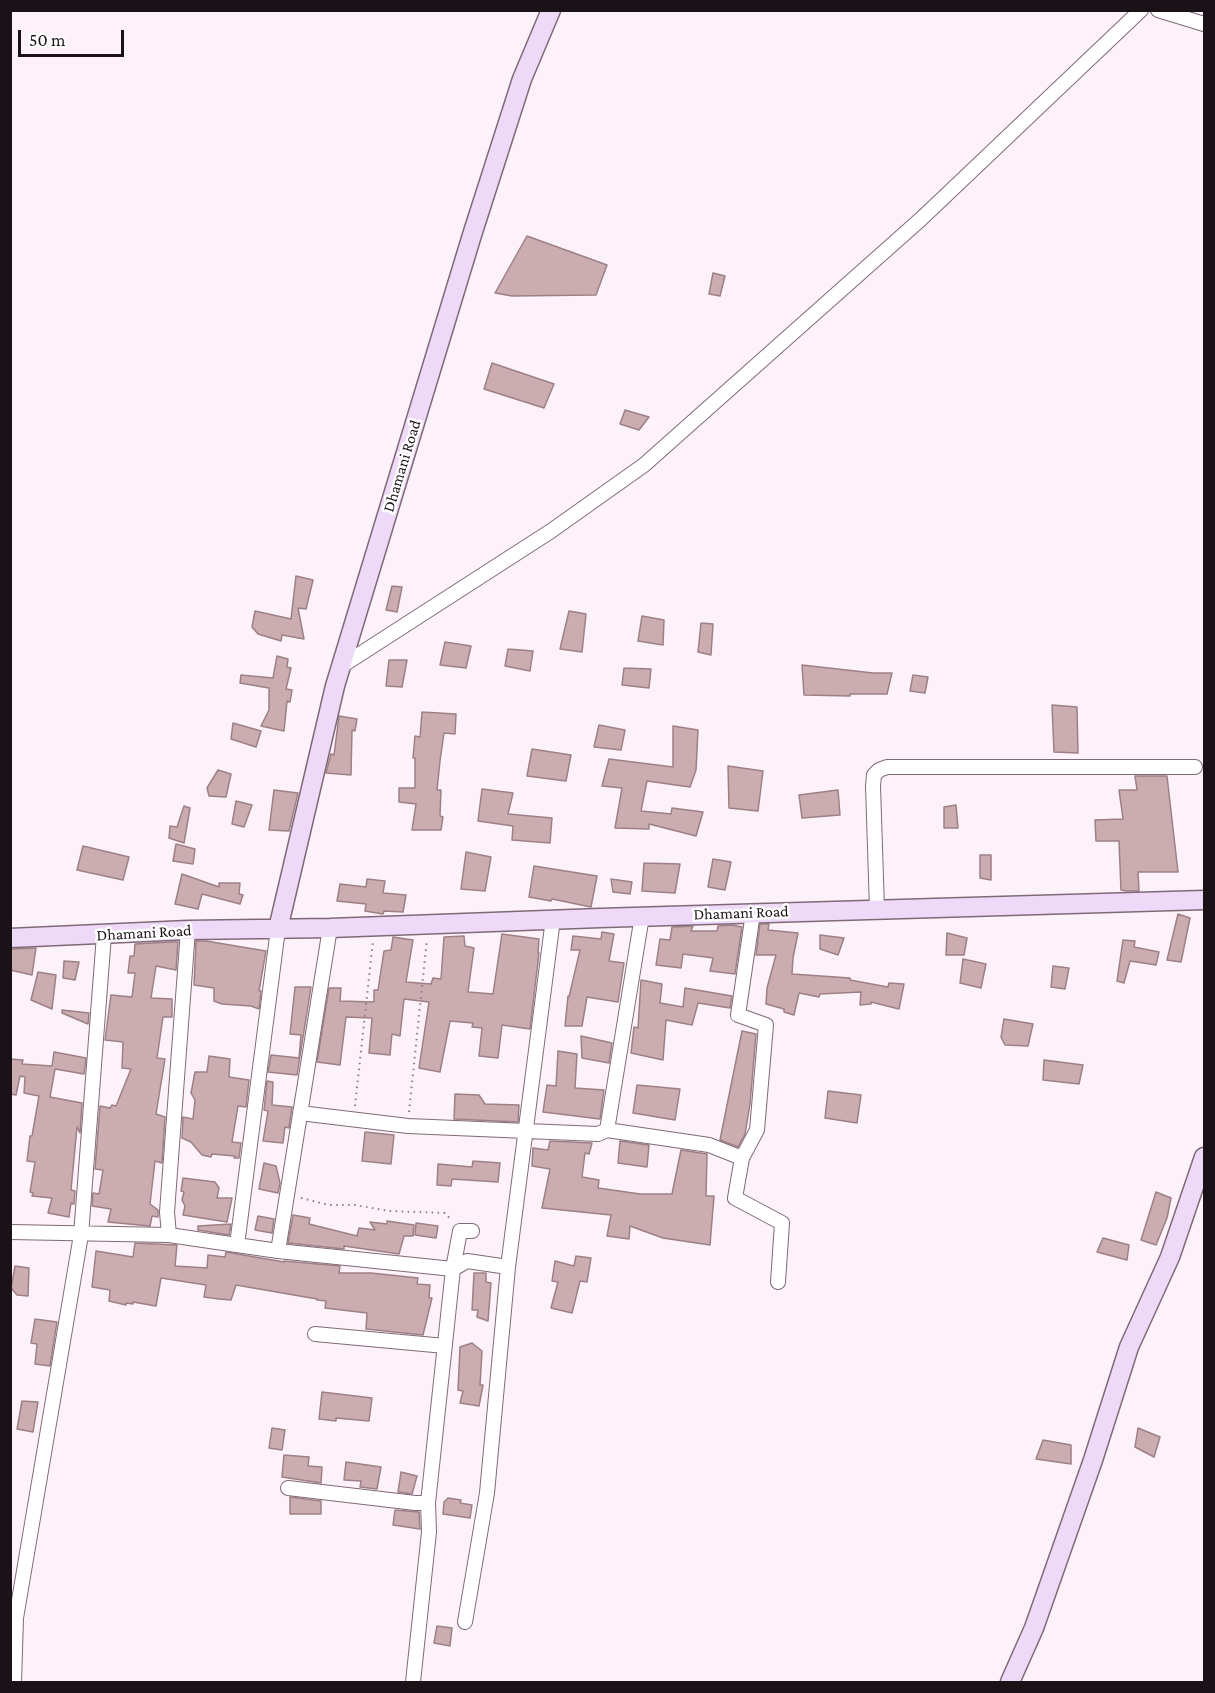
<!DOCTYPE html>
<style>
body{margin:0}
#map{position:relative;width:1215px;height:1693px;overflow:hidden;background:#fdf2f9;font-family:"Crimson Pro",serif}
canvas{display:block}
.frame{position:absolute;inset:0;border:12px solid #1b1218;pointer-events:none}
.scale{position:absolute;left:18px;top:30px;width:106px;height:27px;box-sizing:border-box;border:3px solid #1b1218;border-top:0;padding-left:8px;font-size:18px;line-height:21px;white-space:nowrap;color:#1b1218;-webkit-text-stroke:4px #fff;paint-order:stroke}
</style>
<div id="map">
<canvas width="1215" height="1693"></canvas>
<div class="frame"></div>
<div class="scale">50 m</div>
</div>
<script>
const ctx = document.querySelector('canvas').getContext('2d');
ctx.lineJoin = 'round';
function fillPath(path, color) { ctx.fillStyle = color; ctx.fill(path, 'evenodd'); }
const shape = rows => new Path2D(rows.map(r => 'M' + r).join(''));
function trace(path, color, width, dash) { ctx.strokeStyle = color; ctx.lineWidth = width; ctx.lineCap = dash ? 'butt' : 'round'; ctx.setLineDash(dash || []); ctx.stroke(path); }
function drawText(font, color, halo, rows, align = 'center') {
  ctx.font = font + ' "Crimson Pro",serif'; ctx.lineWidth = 5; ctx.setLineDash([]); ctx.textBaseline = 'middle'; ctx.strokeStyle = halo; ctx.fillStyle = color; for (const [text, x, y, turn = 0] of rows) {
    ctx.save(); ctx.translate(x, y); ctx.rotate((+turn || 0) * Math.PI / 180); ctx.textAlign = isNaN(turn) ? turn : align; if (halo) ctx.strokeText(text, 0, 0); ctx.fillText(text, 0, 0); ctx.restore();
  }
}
const building = shape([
 [527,236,607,265,596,295,512,296,495,293,527,236],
 [713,273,725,276,720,296,709,294,713,273],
 [492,363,554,384,544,408,484,389,492,363],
 [625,410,649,417,639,430,620,424,625,410],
 [296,576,313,580,306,609,298,608,304,639,282,635,281,641,258,634,252,627,255,611,291,619,296,576],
 [392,586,402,587,397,612,386,610,392,586],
 [569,611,586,614,582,652,560,649,569,611],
 [642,616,664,620,663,645,638,641,642,616],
 [701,623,713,624,711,655,698,652,701,623],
 [445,642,471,646,466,668,440,665,445,642],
 [508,649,533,651,530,671,505,666,508,649],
 [277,656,288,659,287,667,291,668,286,689,292,690,290,702,287,701,284,731,261,726,269,710,269,688,240,683,241,675,273,678,277,656],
 [389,660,407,660,402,687,386,686,389,660],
 [802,665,873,673,892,673,887,694,850,694,850,696,804,695,802,665],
 [624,668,651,669,649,688,622,685,624,668],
 [913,675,928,677,925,693,910,691,913,675],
 [1052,705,1077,707,1078,753,1054,752,1052,705],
 [422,712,456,714,455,734,444,733,440,761,437,790,441,790,440,816,443,817,441,830,412,830,416,804,399,802,399,788,415,788,415,758,413,758,415,736,420,737,422,712],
 [339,716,357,719,355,731,352,730,351,775,326,773,331,754,334,755,339,716],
 [233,723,261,731,256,747,231,739,233,723],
 [599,725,625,730,621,750,594,747,599,725],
 [673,726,698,730,696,770,690,787,647,781,641,811,671,814,672,808,703,812,696,836,649,824,649,829,615,828,622,788,602,786,609,759,673,767,673,726],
 [532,749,571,755,566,781,527,776,532,749],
 [728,766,763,771,758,811,729,808,728,766],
 [218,770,231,774,226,797,209,796,207,788,218,770],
 [1135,776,1167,776,1178,872,1138,872,1139,891,1127,891,1121,890,1119,841,1096,841,1095,820,1123,819,1119,790,1137,790,1135,776],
 [482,789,513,793,508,814,552,818,550,843,512,840,513,826,478,821,482,789],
 [274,790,298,793,289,831,269,830,274,790],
 [838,790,840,815,802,818,799,795,838,790],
 [236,801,252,805,244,827,232,824,236,801],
 [956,805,958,828,944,828,944,807,956,805],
 [184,806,190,808,184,843,169,838,170,826,177,827,184,806],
 [176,844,195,849,193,864,173,861,176,844],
 [83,846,129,857,123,880,77,870,83,846],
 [466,852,491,857,485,891,461,889,466,852],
 [980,855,991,855,991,880,980,878,980,855],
 [713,859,731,862,725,890,708,887,713,859],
 [644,863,680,864,675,893,642,891,644,863],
 [534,866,597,876,591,907,552,899,551,901,529,897,534,866],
 [182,874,219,887,219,883,240,883,239,894,243,895,240,904,202,894,198,909,175,904,182,874],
 [367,879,385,881,383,893,406,895,403,912,384,911,383,914,365,911,366,904,337,901,340,884,366,887,367,879],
 [611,879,632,882,630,894,613,892,611,879],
 [1178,914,1190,918,1181,962,1167,960,1178,914],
 [760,924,769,924,768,930,798,933,793,958,792,974,850,978,850,980,888,987,889,983,904,984,899,1009,871,1002,871,1004,860,1005,861,992,820,994,819,997,799,993,794,1015,784,1012,784,1009,766,1004,767,988,776,955,756,955,760,924],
 [732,925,742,927,735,974,710,971,713,958,683,954,681,968,656,965,660,939,670,940,672,927,693,926,691,931,717,931,718,926,732,925],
 [602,932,614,934,609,961,624,963,618,1002,587,997,582,1026,565,1026,568,996,569,997,580,950,571,950,573,936,601,939,602,932],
 [947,933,967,938,964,955,946,955,947,933],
 [502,934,539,939,538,953,539,953,530,1029,502,1025,498,1058,479,1056,482,1028,472,1027,473,1023,450,1021,440,1072,419,1068,429,1002,404,999,400,1036,392,1034,390,1055,369,1053,372,1018,346,1017,340,1065,317,1062,329,988,341,988,340,1001,374,1002,374,990,378,990,384,951,391,950,393,937,413,940,406,982,431,984,433,978,441,979,444,937,464,936,465,946,474,948,468,992,493,994,502,934],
 [820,935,844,938,838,955,820,949,820,935],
 [1123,940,1135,941,1134,947,1159,952,1156,965,1130,961,1124,983,1117,981,1123,940],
 [196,941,206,941,266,951,259,991,261,991,259,1009,251,1006,222,1004,214,1001,214,988,194,985,196,941],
 [171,942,178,942,176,970,156,966,151,998,172,999,172,1017,163,1017,157,1058,165,1059,156,1114,165,1117,162,1163,155,1161,150,1204,158,1210,158,1217,152,1216,150,1226,108,1222,111,1209,92,1206,93,1193,99,1194,103,1170,95,1169,100,1106,110,1108,112,1105,116,1106,131,1069,122,1068,123,1042,105,1040,111,995,132,997,135,973,128,973,130,956,134,956,135,944,171,942],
 [36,948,32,975,10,970,11,949,36,948],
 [963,959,986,964,981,988,960,983,963,959],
 [64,961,79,962,75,980,63,978,64,961],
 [1053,966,1069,968,1065,989,1051,987,1053,966],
 [38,972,56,975,52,1009,31,1000,38,972],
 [641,980,662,984,660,1003,683,1007,685,988,732,996,730,1008,698,1003,692,1025,666,1020,663,1060,631,1053,634,1027,638,1028,641,980],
 [295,987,311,987,297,1075,268,1072,271,1055,299,1058,301,1035,290,1034,295,987],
 [62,1010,89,1013,88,1024,62,1013,62,1010],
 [1004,1019,1033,1024,1028,1046,1005,1045,1001,1037,1004,1019],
 [742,1031,756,1034,750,1104,745,1134,738,1147,720,1140,742,1031],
 [581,1036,612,1043,609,1063,582,1058,581,1036],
 [558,1051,577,1054,575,1088,604,1090,600,1119,543,1112,547,1085,556,1086,558,1051],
 [54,1052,86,1058,84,1074,55,1069,50,1097,82,1103,80,1133,77,1127,71,1190,75,1191,74,1204,71,1203,69,1217,48,1213,52,1198,32,1196,33,1193,30,1192,35,1162,27,1161,30,1136,32,1136,39,1096,24,1093,25,1077,20,1076,16,1095,10,1094,10,1059,23,1060,22,1064,52,1066,54,1052],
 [209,1056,230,1059,229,1077,249,1080,246,1107,238,1106,232,1142,241,1143,239,1158,234,1158,235,1156,212,1154,211,1157,202,1155,191,1142,182,1138,183,1117,193,1119,195,1100,191,1093,195,1072,207,1072,209,1056],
 [1044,1060,1083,1065,1079,1084,1043,1080,1044,1060],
 [267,1081,273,1082,272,1105,292,1107,289,1128,285,1127,283,1143,263,1141,268,1111,264,1110,267,1081],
 [637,1085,680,1089,675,1120,633,1113,637,1085],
 [828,1091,861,1095,857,1123,825,1118,828,1091],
 [455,1094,479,1095,485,1104,519,1105,518,1122,454,1119,455,1094],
 [365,1132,394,1135,391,1164,362,1161,365,1132],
 [550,1141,592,1143,589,1154,585,1153,582,1177,599,1180,598,1188,640,1194,672,1194,681,1150,707,1154,706,1196,714,1196,710,1245,663,1238,630,1226,629,1239,607,1236,611,1215,542,1208,550,1169,532,1166,533,1148,548,1150,550,1141],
 [620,1141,649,1145,647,1167,618,1163,620,1141],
 [473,1161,500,1163,498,1182,452,1179,451,1186,437,1185,438,1164,472,1167,473,1161],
 [264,1163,276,1166,280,1183,278,1193,259,1189,264,1163],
 [183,1178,215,1182,219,1188,217,1198,232,1198,227,1222,183,1215,185,1206,182,1200,184,1192,181,1191,183,1178],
 [1156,1192,1171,1198,1167,1218,1156,1245,1141,1240,1156,1192],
 [293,1215,310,1218,309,1224,357,1236,359,1228,375,1230,370,1222,387,1224,387,1221,414,1225,413,1236,404,1236,399,1254,344,1246,344,1249,288,1243,293,1215],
 [258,1216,274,1219,272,1233,255,1230,258,1216],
 [416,1223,438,1226,436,1238,415,1235,416,1223],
 [231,1224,229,1235,198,1230,198,1226,231,1224],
 [1103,1238,1129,1245,1127,1260,1097,1252,1103,1238],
 [135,1243,177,1245,175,1266,207,1268,208,1255,225,1257,226,1252,284,1262,284,1261,340,1266,339,1273,371,1273,418,1278,417,1284,430,1285,429,1298,432,1298,423,1335,366,1329,367,1313,325,1308,326,1301,317,1300,317,1299,236,1285,231,1300,219,1299,204,1297,206,1285,161,1278,156,1306,133,1302,133,1304,126,1303,126,1305,109,1301,110,1290,92,1287,96,1251,133,1257,135,1243],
 [576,1256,591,1258,587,1282,580,1281,572,1313,551,1308,558,1282,552,1281,555,1261,574,1266,576,1256],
 [15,1266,29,1268,28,1296,17,1295,11,1288,15,1266],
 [474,1273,486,1273,486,1282,491,1283,488,1321,477,1317,478,1310,472,1310,474,1273],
 [35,1319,57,1322,50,1366,35,1364,37,1344,31,1343,35,1319],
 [472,1343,482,1351,480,1385,483,1385,479,1406,460,1403,463,1391,458,1390,460,1347,472,1343],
 [322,1392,372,1398,369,1421,336,1418,336,1421,319,1419,322,1392],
 [22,1401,38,1402,33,1432,17,1429,22,1401],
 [272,1428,285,1430,282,1450,269,1448,272,1428],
 [1138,1428,1160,1437,1154,1457,1135,1447,1138,1428],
 [1043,1440,1071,1445,1071,1464,1036,1459,1043,1440],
 [284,1455,309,1457,308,1466,322,1467,321,1483,282,1477,284,1455],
 [346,1462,381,1467,377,1489,360,1487,361,1481,344,1480,346,1462],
 [401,1472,417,1476,412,1494,398,1492,401,1472],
 [290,1497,321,1501,321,1514,290,1514,290,1497],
 [448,1498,461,1500,460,1503,472,1505,470,1518,443,1514,444,1502,448,1498],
 [395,1510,419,1512,420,1529,393,1525,395,1510],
 [437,1626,452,1628,450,1646,434,1643,437,1626]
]);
const path = shape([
 [355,1106,373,941],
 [409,1112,427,939],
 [301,1198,329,1205,355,1205,390,1211,445,1213,452,1221]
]);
const street = shape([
 [1158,10,1204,24],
 [340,667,551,531,644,465,921,219,1141,10],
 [877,909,873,786,874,775,879,770,887,767,1195,767],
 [753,913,738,1015,766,1025,757,1130,742,1158,735,1198,782,1223,778,1282],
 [300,1113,408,1126,598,1134,607,1130,709,1145,742,1158],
 [607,1130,642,916],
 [10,1232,169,1235,237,1245,278,929],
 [169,1235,167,1212,188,930],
 [237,1245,278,1251,330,928],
 [278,1251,453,1269,467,1261,508,1267,553,919],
 [315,1334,445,1346],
 [288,1488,415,1503,428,1503],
 [465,1622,487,1493,508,1267],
 [14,1682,16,1618,81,1235,104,935],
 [413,1682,429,1532,428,1503,453,1269,460,1231,472,1231]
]);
const secondary = shape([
 [278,929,335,686,472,235,522,79,551,10],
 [10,938,188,930,330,928,600,918,1204,900],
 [1010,1682,1034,1628,1093,1460,1129,1347,1170,1257,1204,1157]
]);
const streetNames = [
 ["Dhamani Road",402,466,-73],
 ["Dhamani Road",741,913,-2],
 ["Dhamani Road",144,933,-3]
];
fillPath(building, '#cbacb1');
trace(building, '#9d8085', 1.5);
trace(street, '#806977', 16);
trace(secondary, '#806977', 21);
trace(path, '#867c82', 2, [1.5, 4.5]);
trace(street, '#fff', 14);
trace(secondary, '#eedaf8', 18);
drawText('16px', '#1b1218', '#fff', streetNames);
</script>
